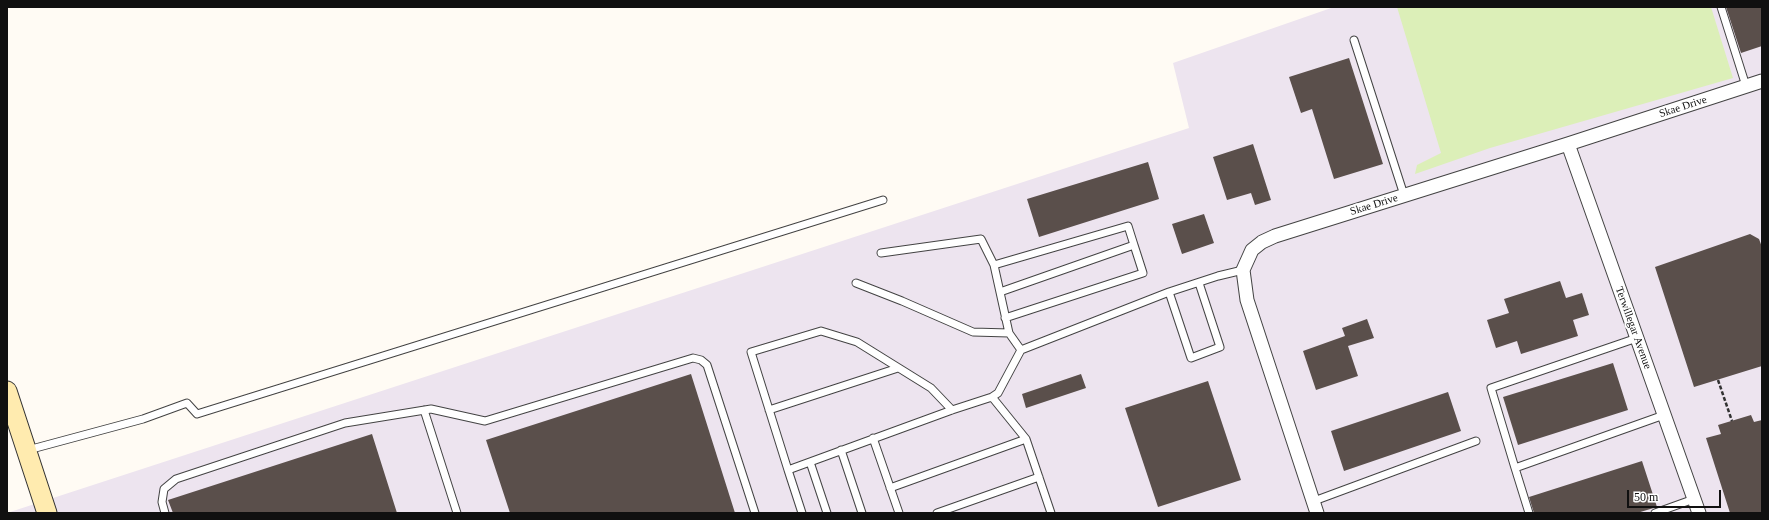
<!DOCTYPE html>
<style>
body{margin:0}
#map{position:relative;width:1769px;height:520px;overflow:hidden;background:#fffbf4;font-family:"Times New Roman",serif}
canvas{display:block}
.frame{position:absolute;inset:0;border:8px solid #101010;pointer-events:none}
.scale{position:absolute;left:1627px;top:490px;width:94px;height:18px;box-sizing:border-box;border:2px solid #101010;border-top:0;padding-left:5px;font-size:12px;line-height:14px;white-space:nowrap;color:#101010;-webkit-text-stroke:3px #fff;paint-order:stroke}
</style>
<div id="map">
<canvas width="1769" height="520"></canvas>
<div class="frame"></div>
<div class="scale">50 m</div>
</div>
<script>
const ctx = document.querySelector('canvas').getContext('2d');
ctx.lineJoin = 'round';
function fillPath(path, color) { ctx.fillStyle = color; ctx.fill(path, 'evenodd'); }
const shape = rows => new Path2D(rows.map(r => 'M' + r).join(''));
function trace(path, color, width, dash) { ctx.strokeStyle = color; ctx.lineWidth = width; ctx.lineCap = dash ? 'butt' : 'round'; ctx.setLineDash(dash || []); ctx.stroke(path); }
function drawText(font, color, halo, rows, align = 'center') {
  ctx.font = font + ' "Times New Roman",serif'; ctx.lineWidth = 4; ctx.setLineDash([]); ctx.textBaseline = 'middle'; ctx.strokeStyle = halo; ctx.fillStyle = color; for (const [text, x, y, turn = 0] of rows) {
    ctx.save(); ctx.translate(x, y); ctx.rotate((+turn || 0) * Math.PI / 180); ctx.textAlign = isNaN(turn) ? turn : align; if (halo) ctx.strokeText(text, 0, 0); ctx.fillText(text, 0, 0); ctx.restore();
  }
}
const industrial = shape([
 [1334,7,1762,7,1762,513,7,513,1189,128,1173,63]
]);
const green = shape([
 [1397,7,1711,7,1733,78,1490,148,1415,174,1417,165,1441,153]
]);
const building = shape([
 [1726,7,1762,7,1762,46,1741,53],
 [1349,58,1383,164,1334,179,1312,109,1301,113,1289,77],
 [1253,144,1271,200,1255,205,1251,193,1227,200,1213,157],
 [1148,162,1159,199,1039,237,1027,199],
 [1204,214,1214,243,1182,254,1172,224],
 [1750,234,1759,239,1762,247,1762,366,1694,387,1655,267],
 [1560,281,1566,298,1582,293,1589,315,1573,320,1578,336,1521,354,1517,341,1496,348,1487,320,1509,313,1504,299],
 [1367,319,1374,338,1348,346,1358,376,1316,390,1303,351,1345,336,1342,328],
 [1613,363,1628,410,1518,445,1503,397],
 [691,374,735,513,510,513,486,440],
 [1081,374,1086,388,1026,408,1022,394],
 [1208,381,1241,480,1158,507,1125,408],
 [1448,392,1461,431,1344,471,1331,431],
 [1751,415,1754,422,1762,420,1762,513,1730,513,1706,438,1721,434,1718,425],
 [372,434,397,513,173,513,168,500],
 [1642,461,1657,507,1637,513,1534,513,1529,497]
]);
const path = shape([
 [1718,380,1732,421]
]);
const lane = shape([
 [1721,7,1746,86],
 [1354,40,1404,195],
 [881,253,981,239,994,265,1009,333,1021,350,1169,292],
 [994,265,1128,226,1134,245],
 [856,283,902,301,973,332,1009,333],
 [1199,283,1220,347,1191,358,1169,292,1218,276,1243,270],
 [1000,292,1134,245,1143,273,1005,318],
 [992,397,1026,439,1051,513],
 [424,410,457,513],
 [769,410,898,368],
 [873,438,899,513],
 [28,450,143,419,187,403,197,414,883,200],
 [841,450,862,513],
 [810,462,827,513],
 [1515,468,1491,388,1637,338],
 [788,470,751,352,821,331,857,342,931,388,952,410],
 [890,488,1026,439],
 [1314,501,1476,441],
 [165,513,162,502,164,489,176,479,345,423,431,409,485,421,693,358,701,360,707,365,755,513],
 [802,513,788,470,952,410,992,397,998,393,1021,350],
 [937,513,1039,477],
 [1529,513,1515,468,1664,415],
 [1655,513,1694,499]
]);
const street = shape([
 [1568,144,1699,513],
 [1317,513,1247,300,1243,270,1252,250,1262,242,1275,236,1568,144,1762,81]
]);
const secondary = shape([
 [7,391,47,513]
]);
const streetNames = [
 ["Skae Drive",1683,107,-18],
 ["Skae Drive",1374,205,-17],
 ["Terwillegar Avenue",1633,328,70]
];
fillPath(industrial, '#ede4ef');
fillPath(green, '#dcefb8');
fillPath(building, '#5a4f4b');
trace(lane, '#434343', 9);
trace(street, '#434343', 15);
trace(secondary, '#323232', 21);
trace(path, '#323232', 2.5, [4, 2]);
trace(lane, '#fff', 7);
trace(street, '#fff', 13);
trace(secondary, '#ffebaf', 19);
drawText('11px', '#101010', '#fff', streetNames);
</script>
